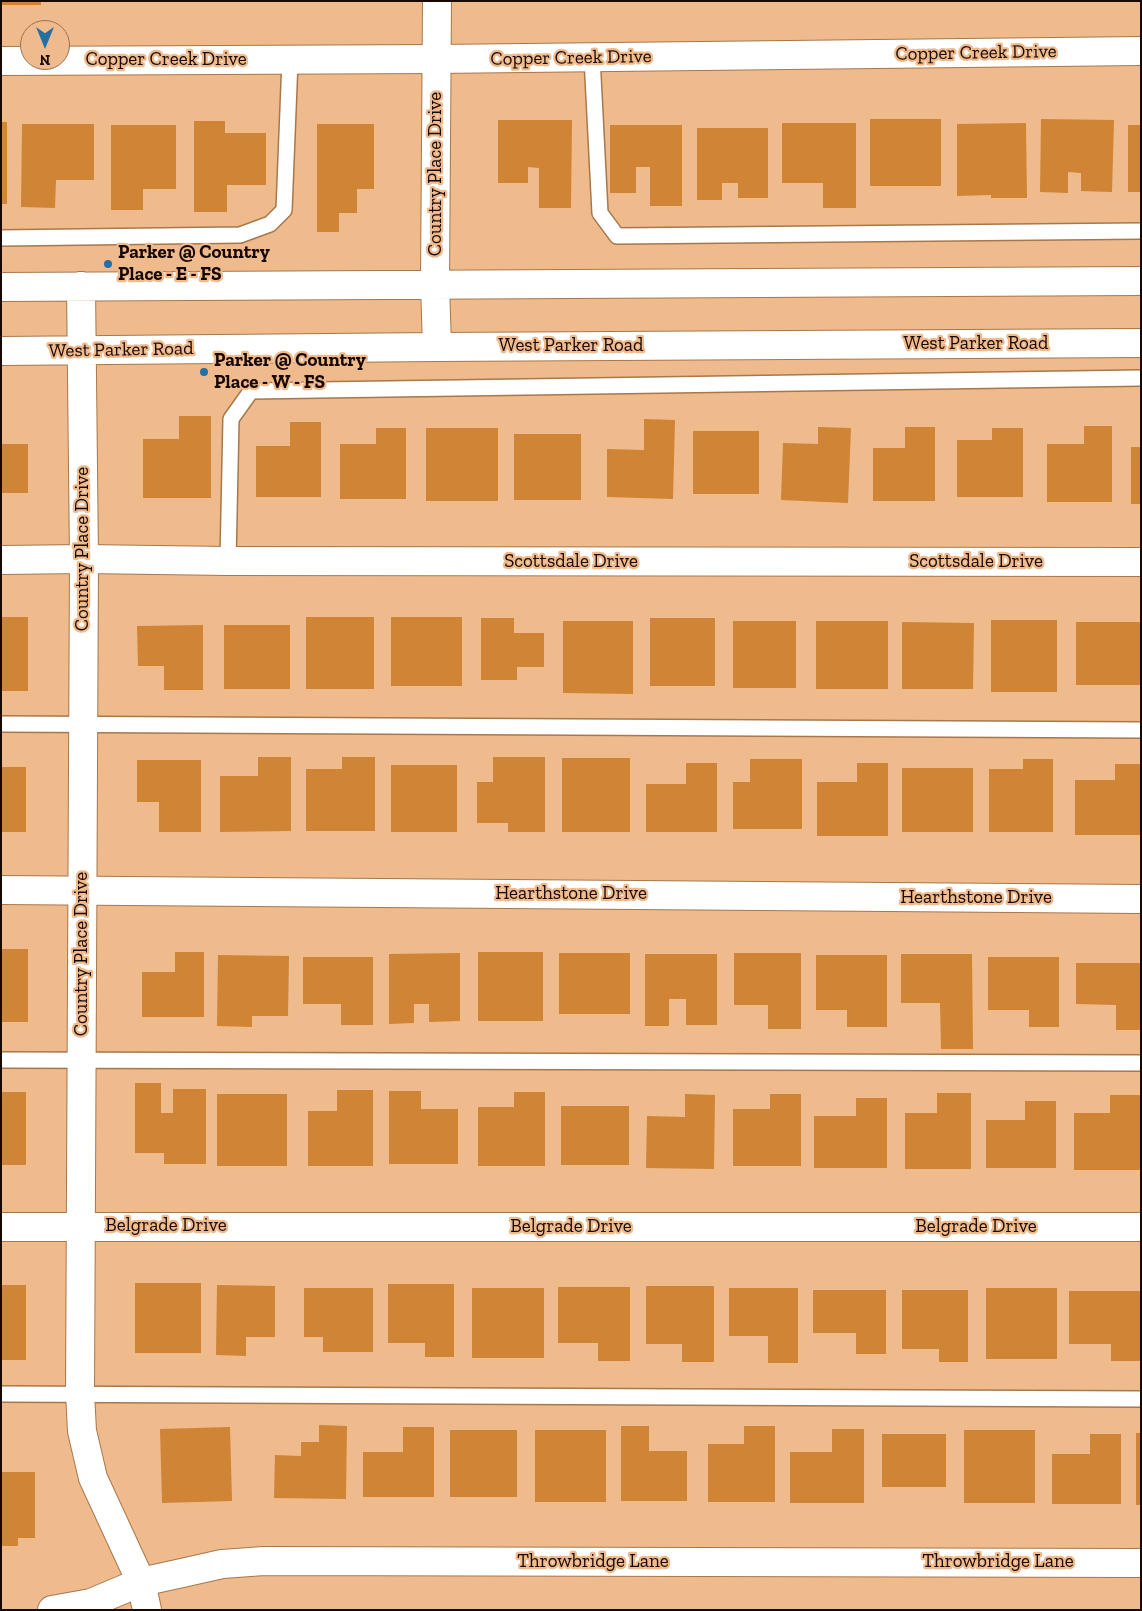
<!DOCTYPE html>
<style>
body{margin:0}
#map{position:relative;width:1142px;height:1611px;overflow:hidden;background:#efbb8c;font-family:"Zilla Slab",serif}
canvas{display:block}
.frame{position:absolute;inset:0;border:2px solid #180700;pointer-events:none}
.north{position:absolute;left:20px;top:20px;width:50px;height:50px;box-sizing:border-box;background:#efbb8c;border:1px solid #997354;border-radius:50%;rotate:180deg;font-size:14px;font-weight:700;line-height:20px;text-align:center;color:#180700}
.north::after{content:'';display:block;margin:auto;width:18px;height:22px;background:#2570a3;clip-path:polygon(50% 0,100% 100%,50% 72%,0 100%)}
</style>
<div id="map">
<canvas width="1142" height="1611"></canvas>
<div class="frame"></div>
<div class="north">N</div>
</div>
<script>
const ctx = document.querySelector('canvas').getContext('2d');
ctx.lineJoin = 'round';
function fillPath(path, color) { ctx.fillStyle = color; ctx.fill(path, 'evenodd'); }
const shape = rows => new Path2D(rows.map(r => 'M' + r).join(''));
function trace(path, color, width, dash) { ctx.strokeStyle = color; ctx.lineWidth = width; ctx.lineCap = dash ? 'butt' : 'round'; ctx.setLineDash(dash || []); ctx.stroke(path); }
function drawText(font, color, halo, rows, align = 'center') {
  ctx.font = font + ' "Zilla Slab",serif'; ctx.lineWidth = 4.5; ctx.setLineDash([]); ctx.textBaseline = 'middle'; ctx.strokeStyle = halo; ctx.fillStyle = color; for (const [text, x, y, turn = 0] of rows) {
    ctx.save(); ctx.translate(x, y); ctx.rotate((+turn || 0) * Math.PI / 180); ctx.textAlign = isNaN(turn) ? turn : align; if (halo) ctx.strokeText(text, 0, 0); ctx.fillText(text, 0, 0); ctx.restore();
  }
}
const building = shape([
 [1,1,41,1,41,5,1,5],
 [870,119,941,119,941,186,870,186],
 [1041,119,1114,120,1112,192,1081,191,1081,173,1068,172,1068,193,1040,192],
 [498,120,572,120,571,208,539,208,539,168,528,167,528,183,498,183],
 [194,121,225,121,225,133,266,133,266,185,227,185,227,212,194,212],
 [1,122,7,122,7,204,1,204],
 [782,123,856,123,856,208,823,208,823,183,782,183],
 [1026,123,1027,198,991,198,991,195,957,196,957,124],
 [22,124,94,124,94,180,56,180,55,208,21,207],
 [317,124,374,124,374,189,357,189,357,213,339,213,339,232,317,232],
 [111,125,176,125,176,189,143,189,143,210,111,210],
 [610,125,682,125,682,206,650,206,650,167,636,167,636,193,610,193],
 [1128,125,1141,125,1141,192,1128,192],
 [697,128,768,128,768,198,738,198,738,183,722,183,722,200,697,200],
 [179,416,211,416,211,498,143,498,143,439,179,439],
 [644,419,675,420,673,499,607,497,607,449,644,450],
 [290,422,321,422,321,497,256,497,256,446,290,446],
 [1084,426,1112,426,1112,502,1047,502,1047,444,1084,444],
 [818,427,851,428,848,503,781,500,783,443,818,444],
 [905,427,935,427,935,501,873,501,873,448,905,448],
 [376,428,406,428,406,499,340,499,340,444,376,444],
 [426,428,498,428,498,501,426,501],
 [992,428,1023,428,1023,497,957,497,957,440,992,440],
 [693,431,759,431,759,494,693,494],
 [514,434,581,434,581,500,514,500],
 [1,444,28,444,28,493,1,493],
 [1131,447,1141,447,1141,504,1131,504],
 [1,617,28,617,28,691,1,691],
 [306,617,374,617,374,689,306,689],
 [391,617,462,617,462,686,391,686],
 [481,618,514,618,514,633,544,633,544,667,517,667,517,680,481,680],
 [650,618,715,618,715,686,650,686],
 [991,620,1057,620,1057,692,991,692],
 [563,621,633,621,633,694,563,693],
 [733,621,796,621,796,688,733,688],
 [816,621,888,621,888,689,816,689],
 [902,622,974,623,973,689,902,689],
 [1076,622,1140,622,1140,685,1076,685],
 [203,625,203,690,164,690,164,666,138,666,137,626],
 [224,625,290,625,290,689,224,689],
 [258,757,291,757,291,831,220,832,220,776,258,776],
 [342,757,375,757,375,831,306,831,306,769,342,769],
 [493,757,545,757,545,832,508,832,508,823,477,823,477,782,493,782],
 [562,758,630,758,630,832,562,832],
 [750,759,802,759,802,829,733,829,733,782,750,782],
 [1023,759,1053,759,1053,832,989,832,989,769,1023,769],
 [137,760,201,760,201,832,159,832,159,802,137,802],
 [686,763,717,763,717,832,646,832,646,784,686,784],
 [857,763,888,763,888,836,817,836,817,782,857,782],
 [1115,764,1141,764,1141,835,1075,835,1075,780,1115,780],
 [391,765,457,765,457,832,391,832],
 [1,767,26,767,26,832,1,832],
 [902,768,973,768,973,832,902,832],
 [1,949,28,949,28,1022,1,1022],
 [175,952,204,952,204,1017,142,1017,142,972,175,972],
 [478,952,543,952,543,1021,478,1021],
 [460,953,460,1021,429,1022,429,1004,414,1004,414,1023,389,1024,389,954],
 [559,953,630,953,630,1014,559,1014],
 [734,953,801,953,801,1029,768,1029,768,1005,734,1005],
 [645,954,717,954,717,1025,686,1025,686,999,669,999,669,1026,645,1026],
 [901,954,972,954,973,1049,941,1049,940,1003,901,1003],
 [218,955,289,956,288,1016,252,1016,252,1027,217,1026],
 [816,955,887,955,887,1027,847,1027,847,1010,816,1010],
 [303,957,373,957,373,1025,341,1025,341,1004,303,1004],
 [988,957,1059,957,1059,1027,1029,1027,1029,1010,988,1010],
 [1076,963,1141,963,1141,1030,1116,1030,1116,1005,1076,1004],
 [135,1083,161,1083,161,1113,173,1113,173,1089,206,1089,206,1164,164,1164,164,1153,135,1153],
 [337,1090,373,1090,373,1166,308,1166,308,1111,337,1111],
 [389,1091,421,1091,421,1109,458,1109,458,1164,389,1164],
 [1,1092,26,1092,26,1165,1,1165],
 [514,1092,545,1092,545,1166,478,1166,478,1107,514,1107],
 [937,1093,971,1093,971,1169,905,1169,905,1113,937,1113],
 [217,1094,287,1094,287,1166,217,1166],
 [685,1094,715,1095,714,1169,646,1168,647,1116,685,1117],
 [770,1094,801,1094,801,1166,733,1166,733,1109,770,1109],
 [1110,1095,1141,1095,1141,1170,1074,1170,1074,1113,1110,1113],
 [856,1098,887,1098,887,1168,814,1168,814,1116,856,1116],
 [1025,1101,1056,1101,1056,1168,986,1168,986,1120,1025,1120],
 [561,1106,629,1106,629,1165,561,1165],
 [135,1283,201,1283,201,1353,135,1353],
 [388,1284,454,1284,454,1357,425,1357,425,1343,388,1343],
 [1,1285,26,1285,26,1360,1,1360],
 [217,1285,275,1286,275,1337,246,1337,246,1356,216,1355],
 [646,1286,714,1286,714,1362,682,1362,682,1344,646,1344],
 [558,1287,630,1287,630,1361,598,1361,598,1343,558,1343],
 [304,1288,373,1288,373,1352,323,1352,323,1337,304,1337],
 [472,1288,544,1288,544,1358,472,1358],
 [729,1288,798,1288,798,1363,768,1363,768,1336,729,1336],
 [986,1288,1057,1288,1057,1359,986,1359],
 [813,1290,886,1290,886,1354,856,1354,856,1333,813,1333],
 [902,1290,968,1290,968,1362,939,1362,939,1349,902,1349],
 [1069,1291,1140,1291,1140,1361,1111,1361,1111,1344,1069,1344],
 [319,1425,347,1426,346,1499,274,1498,275,1455,301,1456,301,1442,319,1442],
 [621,1426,649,1426,649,1451,687,1451,687,1501,621,1501],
 [744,1426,775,1426,775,1502,708,1502,708,1444,744,1444],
 [230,1427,232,1501,162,1503,160,1429],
 [403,1427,434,1427,434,1497,363,1497,363,1452,403,1452],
 [832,1429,864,1429,864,1503,790,1503,790,1452,832,1452],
 [450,1430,517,1430,517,1497,450,1497],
 [535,1430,606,1430,606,1502,535,1502],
 [964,1430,1035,1430,1035,1503,964,1503],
 [1136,1433,1141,1433,1141,1505,1136,1505],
 [882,1434,946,1434,946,1487,882,1487],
 [1090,1434,1121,1434,1121,1504,1052,1504,1052,1454,1090,1454],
 [1,1472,35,1472,35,1538,18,1538,18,1546,1,1546]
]);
const lane = shape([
 [592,57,600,213,617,236,1141,231],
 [1,238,240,235,270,224,284,210,290,60],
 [228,561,231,419,251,391,1141,378],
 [1,724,1141,730],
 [1,1060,1141,1063],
 [1,1394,1141,1399]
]);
const street = shape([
 [1,61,436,59,1141,51],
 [1,560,84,559,228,561,1141,562],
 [1,890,1141,899],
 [1,1227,1141,1227],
 [52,1610,91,1603,141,1582,182,1573,222,1564,264,1561,1141,1563]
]);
const secondary = shape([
 [81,286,84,559,80,1393,82,1431,93,1478,141,1582,147,1610],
 [1,287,1141,281],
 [437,347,435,284,437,1],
 [1,351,437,347,1141,343]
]);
const markers = [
 [108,264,5,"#2570a3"],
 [204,372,5,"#2570a3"]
];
const streetNames = [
 ["Copper Creek Drive",976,53,-1],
 ["Copper Creek Drive",571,58,-1],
 ["Copper Creek Drive",166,60],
 ["Country Place Drive",436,174,-90],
 ["West Parker Road",976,344],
 ["West Parker Road",571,346],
 ["West Parker Road",121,350,-1],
 ["Country Place Drive",83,549,-90],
 ["Scottsdale Drive",571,562],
 ["Scottsdale Drive",976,562],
 ["Hearthstone Drive",571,894],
 ["Hearthstone Drive",976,898],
 ["Country Place Drive",82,954,-90],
 ["Belgrade Drive",166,1226],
 ["Belgrade Drive",571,1227],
 ["Belgrade Drive",976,1227],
 ["Throwbridge Lane",593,1562],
 ["Throwbridge Lane",998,1562]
];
const poiNames = [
 ["Parker @ Country",118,253],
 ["Place - E - FS",118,275],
 ["Parker @ Country",214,361],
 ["Place - W - FS",214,383]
];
fillPath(building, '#cf8436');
trace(lane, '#a8774a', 18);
trace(street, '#a8774a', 30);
trace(secondary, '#a8774a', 30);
trace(lane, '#fff', 15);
trace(street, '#fff', 28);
trace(secondary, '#fff', 28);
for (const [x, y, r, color] of markers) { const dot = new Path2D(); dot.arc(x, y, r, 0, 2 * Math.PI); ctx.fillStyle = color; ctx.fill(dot); trace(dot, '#efbb8c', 2); }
drawText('19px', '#180700', '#efbb8c', streetNames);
drawText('bold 19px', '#180700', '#efbb8c', poiNames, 'left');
</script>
